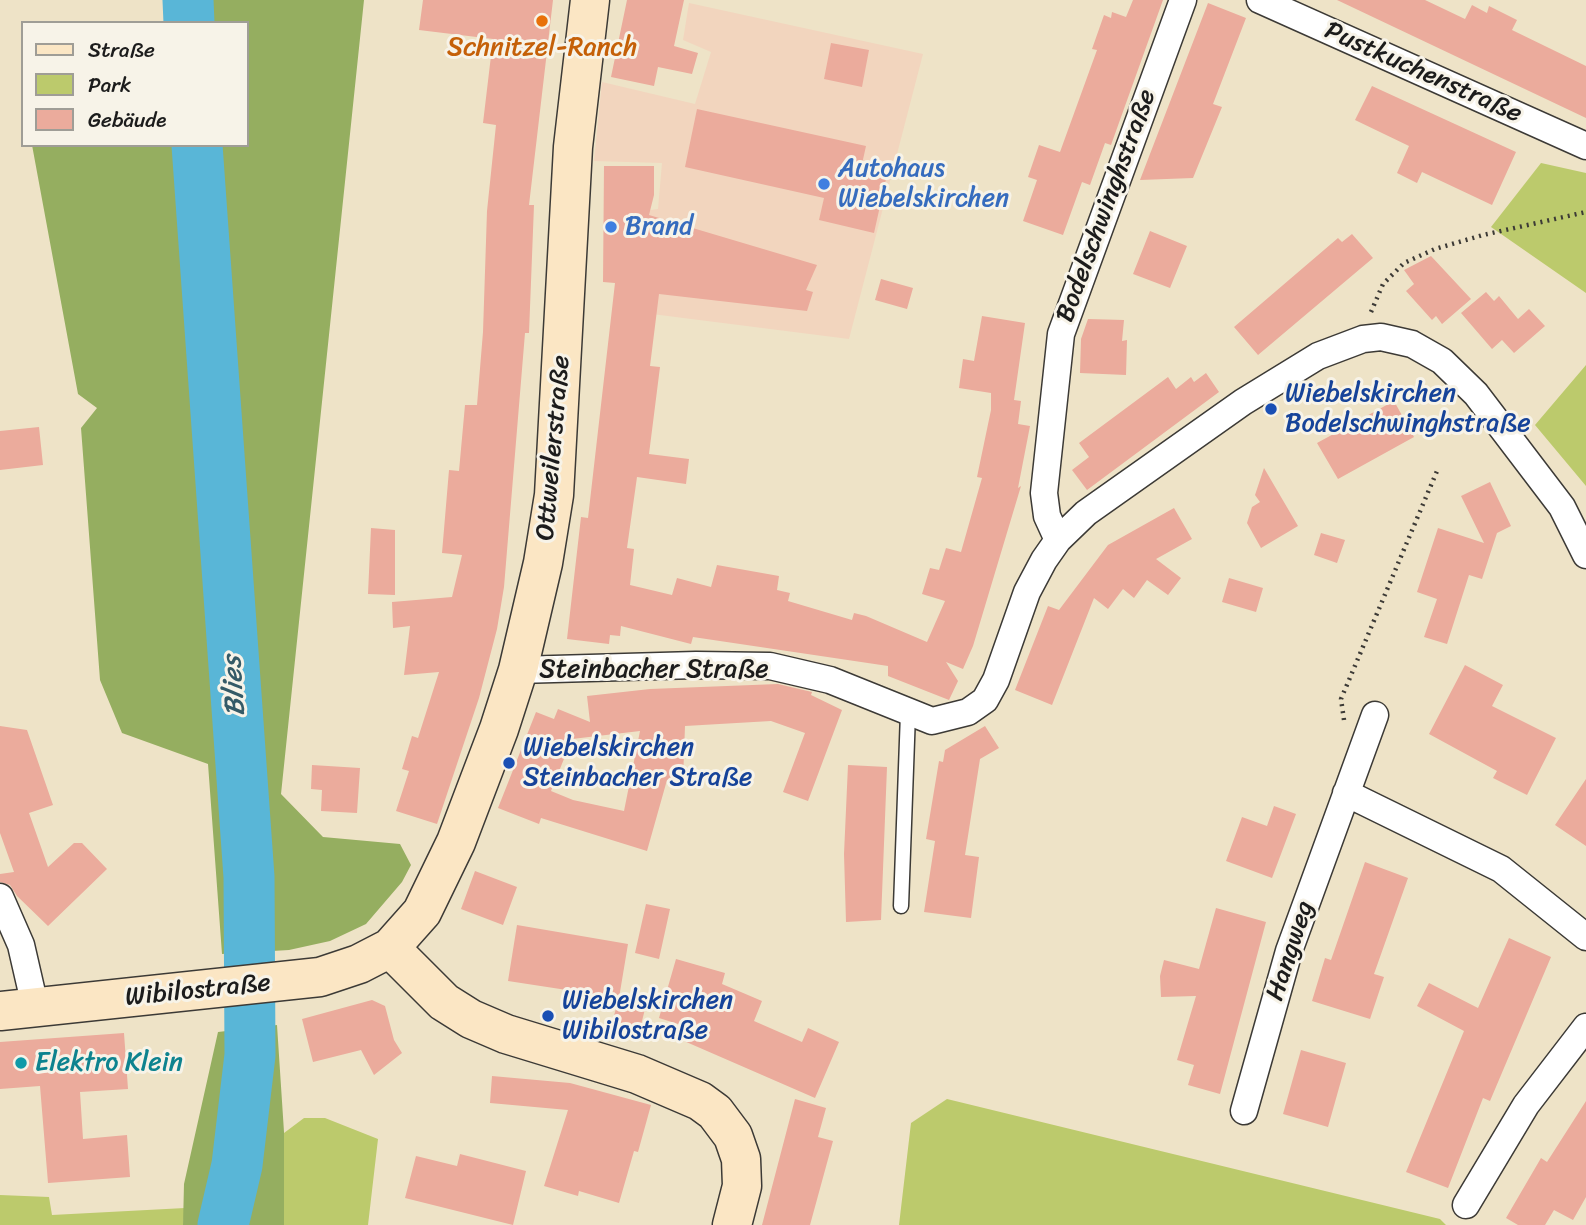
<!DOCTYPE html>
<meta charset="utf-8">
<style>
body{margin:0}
#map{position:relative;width:1586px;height:1225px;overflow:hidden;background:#eee3c7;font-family:Sriracha,sans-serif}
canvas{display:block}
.legend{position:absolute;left:21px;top:21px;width:228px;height:126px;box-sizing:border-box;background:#f7f3e8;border:2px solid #9f9d96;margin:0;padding:9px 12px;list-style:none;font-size:21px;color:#1c1c1c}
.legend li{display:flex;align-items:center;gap:14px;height:35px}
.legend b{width:35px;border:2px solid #9f9d96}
</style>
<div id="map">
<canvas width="1586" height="1225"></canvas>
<ul class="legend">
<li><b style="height:9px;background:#fbe6c4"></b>Straße</li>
<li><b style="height:19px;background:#bcca6c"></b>Park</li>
<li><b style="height:19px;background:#ebab9c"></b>Gebäude</li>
</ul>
</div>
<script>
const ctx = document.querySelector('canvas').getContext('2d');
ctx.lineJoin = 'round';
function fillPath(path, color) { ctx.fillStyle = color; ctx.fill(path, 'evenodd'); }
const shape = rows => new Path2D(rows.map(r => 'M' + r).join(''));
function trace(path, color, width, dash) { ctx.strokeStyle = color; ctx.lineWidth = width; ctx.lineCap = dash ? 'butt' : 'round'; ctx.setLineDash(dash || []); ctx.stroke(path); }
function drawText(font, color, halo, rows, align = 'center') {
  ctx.font = font + ' Sriracha,sans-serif'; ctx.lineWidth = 6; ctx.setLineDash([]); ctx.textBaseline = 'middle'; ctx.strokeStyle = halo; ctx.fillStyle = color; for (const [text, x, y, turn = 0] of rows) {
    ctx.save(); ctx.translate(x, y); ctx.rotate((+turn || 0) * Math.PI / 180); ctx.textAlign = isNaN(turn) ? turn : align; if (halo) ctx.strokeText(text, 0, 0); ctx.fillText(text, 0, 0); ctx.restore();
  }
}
const built = shape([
 [689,3,923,54,849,339,644,313,643,211,658,209,662,163,594,161,602,82,695,104,711,52,683,40]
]);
const green = shape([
 [1541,163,1586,173,1586,293,1491,227],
 [1586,365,1586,486,1535,425],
 [947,1099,1440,1219,1446,1225,899,1225,911,1123],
 [304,1118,325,1118,378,1139,368,1225,284,1225,284,1133],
 [0,1195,49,1197,52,1215,185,1208,183,1225,0,1225]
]);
const forest = shape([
 [172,0,364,0,281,794,323,837,400,844,411,865,402,882,366,924,330,941,289,950,222,954,208,764,122,733,100,680,81,428,97,408,78,394,32,145,247,145,247,23,173,23],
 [277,1025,284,1132,284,1225,183,1225,184,1184,218,1032]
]);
const river = shape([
 [188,0,189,23],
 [197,145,249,877,250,1055,237,1165,223,1225]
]);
const building = shape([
 [423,0,553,0,529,205,534,205,529,333,525,333,504,587,497,629,479,698,437,824,396,811,409,771,402,769,412,736,418,738,439,672,404,675,410,626,393,628,392,602,452,597,462,555,442,553,449,470,459,471,465,405,477,405,483,332,487,211,496,125,483,123,493,39,419,30],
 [627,0,684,0,674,46,698,53,692,74,658,67,654,86,611,77],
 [1133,0,1163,0,1111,145,1105,143,1090,185,1082,182,1063,235,1023,221,1037,180,1028,177,1039,145,1060,152,1097,50,1092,49,1104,15,1111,18,1112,12,1126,17],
 [1337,0,1425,0,1465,19,1472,5,1487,13,1489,6,1517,20,1512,30,1586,66,1586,118],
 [1208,3,1246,18,1213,104,1222,107,1193,178,1140,180],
 [831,43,869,50,862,87,824,79],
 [1372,86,1516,152,1492,205,1422,172,1417,183,1397,173,1409,146,1355,120],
 [697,109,866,146,862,164,888,170,874,233,819,220,824,198,685,167],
 [604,166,654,166,654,195,649,215,817,265,806,290,813,292,807,311,659,294,650,366,660,367,649,454,689,459,686,484,637,477,627,548,634,549,630,585,672,595,677,578,711,587,717,565,779,576,777,590,790,593,788,601,852,620,854,613,866,616,927,642,945,601,922,594,930,568,939,570,946,548,961,552,982,478,977,477,991,410,991,393,959,388,963,359,974,361,982,316,1025,323,1014,400,1021,401,1018,424,1030,426,1018,488,1021,486,973,646,963,669,946,662,958,681,949,700,888,676,888,666,693,637,691,644,621,626,620,636,610,635,609,644,567,639,581,517,588,518,615,283,603,282],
 [1150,231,1187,246,1170,288,1133,274],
 [1352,234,1373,258,1258,355,1234,327,1338,238,1342,242],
 [1431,256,1471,299,1442,324,1436,316,1432,320,1406,291,1414,284,1404,270],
 [881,279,913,288,907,309,875,300],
 [1486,292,1494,301,1499,296,1518,319,1529,309,1545,326,1514,353,1502,340,1492,349,1461,313],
 [1088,319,1124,320,1122,341,1127,340,1126,375,1080,373,1081,339],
 [1206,373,1219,392,1087,490,1072,470,1089,457,1079,443,1168,377,1176,389,1191,377,1194,382],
 [1394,401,1414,437,1338,479,1317,443],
 [39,427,43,465,0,470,0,431],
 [1264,468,1298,526,1261,548,1247,523,1252,507,1260,502,1255,495],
 [1490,482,1511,526,1497,533,1482,579,1469,575,1447,644,1424,637,1437,599,1417,592,1438,528,1484,543,1461,496],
 [1174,508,1192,539,1156,559,1181,578,1168,595,1147,580,1134,598,1123,589,1108,609,1094,598,1052,705,1015,690,1048,606,1059,610,1108,545],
 [371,528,395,530,395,595,368,594],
 [1321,533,1345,540,1337,563,1314,555],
 [1229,578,1263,588,1256,612,1222,602],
 [1465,665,1503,685,1492,706,1556,738,1527,795,1493,778,1497,771,1429,734],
 [778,684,812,692,811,695,842,710,808,801,783,792,805,733,771,721,685,726,683,781,667,780,647,851,541,818,539,824,498,808,536,712,554,719,558,709,590,722,587,696,650,689],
 [640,731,624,811,573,800,551,791,572,739],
 [0,726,27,730,53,805,29,813,48,867,74,843,82,843,107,869,48,926,17,896,10,885,0,882,0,874,14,872,0,833],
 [985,726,999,748,980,759,965,855,979,857,971,918,924,912,935,841,926,839,939,761,943,762,945,750],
 [312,765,360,768,357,813,321,811,322,790,311,789],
 [848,765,887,767,881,920,846,922,844,854],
 [1586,779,1586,846,1555,825],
 [1274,806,1296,814,1272,878,1226,861,1242,817,1267,826],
 [1365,862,1408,878,1374,974,1384,977,1370,1019,1312,1001,1325,958,1331,960],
 [475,871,517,887,503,925,461,909],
 [646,904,670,909,659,959,635,953],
 [1216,908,1266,922,1220,1094,1188,1085,1194,1065,1177,1060,1196,996,1161,997,1160,976,1164,960,1199,969],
 [517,925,628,944,619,998,508,981],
 [1509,938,1551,957,1490,1101,1483,1098,1448,1188,1406,1172,1464,1031,1417,1006,1429,983,1478,1008],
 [676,959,725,973,722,984,762,1001,754,1021,802,1042,808,1028,839,1042,815,1098,684,1041,678,1024,659,1018],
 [619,998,646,1005,637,1041,609,1033],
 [372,1000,385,1006,394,1040,402,1053,374,1075,361,1050,313,1062,302,1019],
 [124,1033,128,1089,80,1092,83,1139,127,1135,130,1177,48,1183,40,1086,0,1089,0,1042],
 [1301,1050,1346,1063,1328,1127,1283,1114],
 [492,1076,570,1083,651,1105,638,1152,634,1151,619,1203,579,1191,578,1196,544,1186,568,1110,490,1103],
 [795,1099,826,1108,818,1137,833,1141,810,1225,762,1225],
 [1586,1101,1586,1197,1573,1220,1554,1210,1545,1225,1518,1225,1506,1218,1541,1158,1547,1162],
 [460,1154,526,1171,513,1225,405,1198,416,1156,457,1166]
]);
const path = shape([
 [1371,312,1383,284,1404,263,1435,249,1483,235,1586,212],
 [1344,720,1341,699,1437,471]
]);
const service = shape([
 [901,906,908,713]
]);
const minor = shape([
 [1260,0,1586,146],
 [1058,540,1047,516,1044,493,1061,334,1183,0],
 [518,670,696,665,770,666,830,680,932,721,968,712,985,700,996,680,1027,592,1044,560,1058,540,1086,513,1243,402,1318,356,1363,339,1381,337,1412,344,1442,361,1476,394,1562,507,1586,555],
 [1346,793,1501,869,1586,937],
 [0,897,21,945,35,1006],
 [1244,1111,1289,951,1375,715],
 [1466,1205,1526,1105,1586,1027]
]);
const secondary = shape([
 [390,948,444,1002,471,1019,506,1034,637,1074,700,1101,715,1112,733,1136,741,1159,742,1186,732,1225],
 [0,1011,320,977,359,964,390,948,422,912,456,842,499,729,518,670,543,563,554,495,573,147,590,0]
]);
const markers = [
 [542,21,7,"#e8710a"],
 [824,184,7,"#3f7fe0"],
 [611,227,7,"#3f7fe0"],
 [1271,409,7,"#1a4fb4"],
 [509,763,7,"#1a4fb4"],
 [548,1016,7,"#1a4fb4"],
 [21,1063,7,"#0f9aa8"]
];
const foodNames = [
 ["Schnitzel-Ranch",542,48]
];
const streetNames = [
 ["Pustkuchenstraße",1423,73,24],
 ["Bodelschwinghstraße",1107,206,-70],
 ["Ottweilerstraße",554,448,-85],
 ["Steinbacher Straße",654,670],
 ["Hangweg",1291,951,-72],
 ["Wibilostraße",198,991,-6]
];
const shopNames = [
 ["Autohaus",838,169],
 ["Wiebelskirchen",838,199],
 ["Brand",625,227]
];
const transitNames = [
 ["Wiebelskirchen",1285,394],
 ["Bodelschwinghstraße",1285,424],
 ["Wiebelskirchen",523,748],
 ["Steinbacher Straße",523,778],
 ["Wiebelskirchen",562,1001],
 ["Wibilostraße",562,1031]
];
const cultureNames = [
 ["Elektro Klein",35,1063]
];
const waterNames = [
 ["Blies",235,686,-94]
];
fillPath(built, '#f2d5be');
fillPath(green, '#bcca6c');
fillPath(forest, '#95ae60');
trace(river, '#59b6d7', 51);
fillPath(building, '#ebab9c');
trace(service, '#3c3a36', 17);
trace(minor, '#3c3a36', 29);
trace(secondary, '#3c3a36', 41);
trace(path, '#3c3a36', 4.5, [2, 5]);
trace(service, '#fff', 14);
trace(minor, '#fff', 26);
trace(secondary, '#fbe6c4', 38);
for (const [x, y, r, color] of markers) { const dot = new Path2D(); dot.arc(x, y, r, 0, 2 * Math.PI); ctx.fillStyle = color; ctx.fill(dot); trace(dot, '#f7f3e8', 2.5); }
drawText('26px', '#c56008', '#f7f3e8', foodNames);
drawText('26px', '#1c1c1c', '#f7f3e8', streetNames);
drawText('26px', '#366cbe', '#f7f3e8', shopNames, 'left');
drawText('26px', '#164399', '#f7f3e8', transitNames, 'left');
drawText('26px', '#0d838f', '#f7f3e8', cultureNames, 'left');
drawText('italic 28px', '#345a67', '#f7f3e8', waterNames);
</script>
